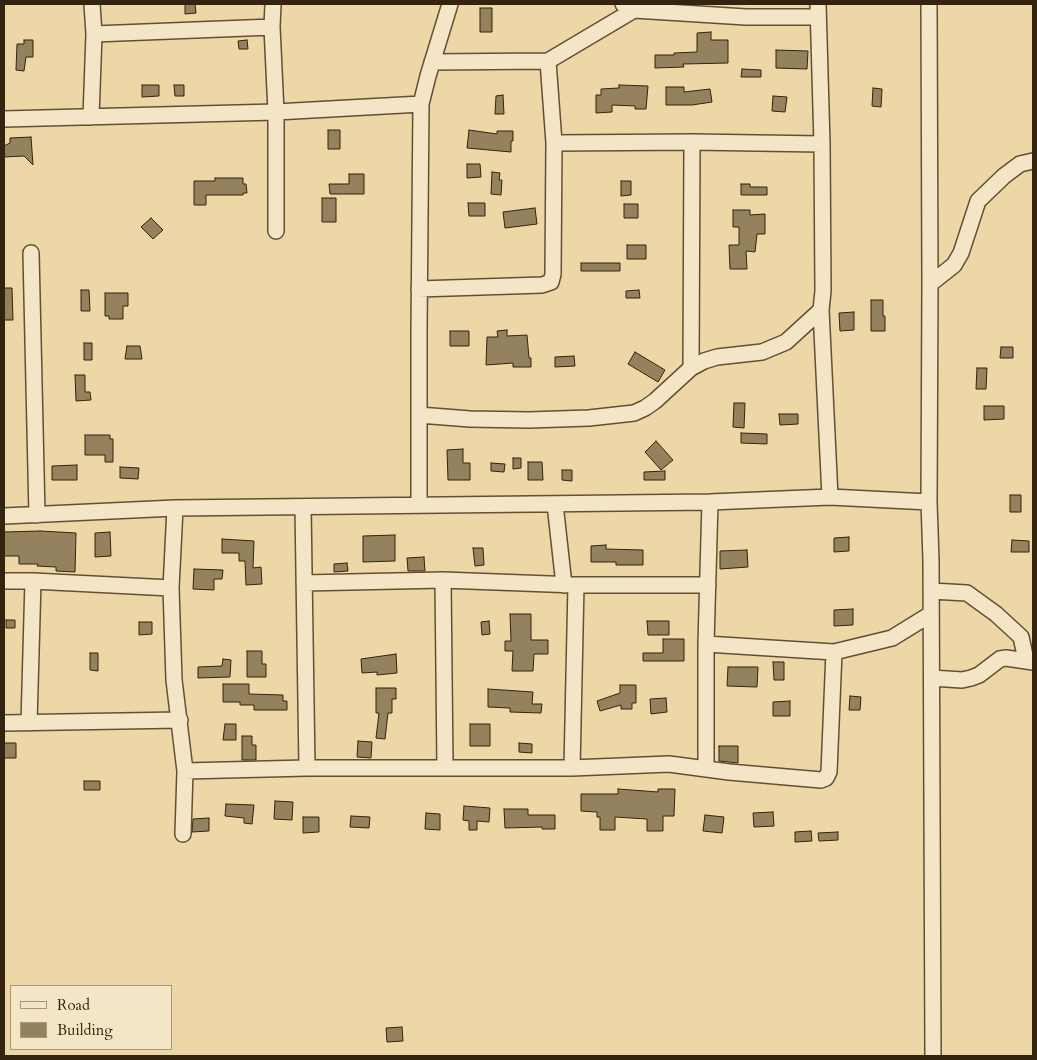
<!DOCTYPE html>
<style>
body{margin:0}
#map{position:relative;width:1037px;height:1060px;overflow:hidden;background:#edd7a6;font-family:Cardo,serif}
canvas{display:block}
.frame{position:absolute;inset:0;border:5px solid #34230e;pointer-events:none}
.legend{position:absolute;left:10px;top:985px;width:162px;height:65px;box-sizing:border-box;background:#f3e5c5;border:1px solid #a7977c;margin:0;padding:6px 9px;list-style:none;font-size:15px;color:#34230e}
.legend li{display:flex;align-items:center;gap:10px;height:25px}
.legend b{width:25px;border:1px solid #a7977c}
</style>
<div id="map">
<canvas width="1037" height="1060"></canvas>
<div class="frame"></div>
<ul class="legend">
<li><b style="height:6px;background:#f3e5c5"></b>Road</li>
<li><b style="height:14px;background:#94815d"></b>Building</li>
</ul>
</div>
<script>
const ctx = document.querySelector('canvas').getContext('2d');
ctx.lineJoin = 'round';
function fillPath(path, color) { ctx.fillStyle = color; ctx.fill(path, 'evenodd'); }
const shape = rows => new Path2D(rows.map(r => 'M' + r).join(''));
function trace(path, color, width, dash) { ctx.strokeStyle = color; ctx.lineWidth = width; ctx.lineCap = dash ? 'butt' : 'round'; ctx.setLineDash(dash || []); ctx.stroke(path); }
const building = shape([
 [185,4,195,4,196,13,185,14,185,4],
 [480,8,492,8,492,32,480,32,480,8],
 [711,32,711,40,728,40,728,63,683,64,684,67,655,68,655,55,674,55,674,53,697,52,697,33,711,32],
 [24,40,33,40,33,57,26,57,24,71,16,70,17,44,24,44,24,40],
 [247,40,248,49,239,49,238,41,247,40],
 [776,50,808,51,807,69,776,68,776,50],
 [742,69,761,70,761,77,741,77,742,69],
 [142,85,159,85,159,96,142,97,142,85],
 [174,85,184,85,184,96,175,96,174,85],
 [619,85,648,86,646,109,635,109,635,106,612,105,612,112,596,113,596,95,601,95,601,89,619,88,619,85],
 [666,87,684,87,684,92,710,89,712,102,692,105,666,105,666,87],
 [873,88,882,89,881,107,872,106,873,88],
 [503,95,504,114,495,114,496,96,503,95],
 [773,96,787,97,785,112,772,111,773,96],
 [328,130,340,130,340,149,328,149,328,130],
 [469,130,497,134,497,131,513,131,513,141,511,141,511,152,467,148,469,130],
 [31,137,33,165,24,156,4,157,4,146,10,143,10,138,31,137],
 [467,164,480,164,481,177,467,178,467,164],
 [492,172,500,173,499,180,502,180,501,195,491,194,492,172],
 [349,174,364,174,364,194,330,194,329,184,349,184,349,174],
 [215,178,243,178,243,184,246,184,247,193,243,193,243,195,206,195,206,205,194,205,194,181,215,181,215,178],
 [621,181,631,181,631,195,621,196,621,181],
 [741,184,750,184,750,187,767,187,767,195,741,195,741,184],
 [322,198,336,198,336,222,322,222,322,198],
 [468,203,485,203,485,216,469,216,468,203],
 [624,204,638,204,638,218,624,218,624,204],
 [535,208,537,224,505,228,503,212,535,208],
 [733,210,750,210,750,215,765,214,765,234,757,234,755,252,746,251,747,269,730,269,729,245,739,245,739,227,733,227,733,210],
 [151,218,163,230,153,239,141,227,151,218],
 [627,245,646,245,646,259,627,259,627,245],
 [581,263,620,263,620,271,581,271,581,263],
 [4,288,12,288,13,320,4,320,4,288],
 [81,290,89,290,90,311,81,311,81,290],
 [639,290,640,298,626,298,626,291,639,290],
 [105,293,128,293,128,306,123,306,123,319,109,319,109,316,105,316,105,293],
 [871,300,883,300,883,316,885,316,885,331,871,331,871,300],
 [854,312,854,330,840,331,839,313,854,312],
 [507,330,507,336,527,335,529,358,531,358,531,367,513,367,513,363,486,365,487,337,498,337,497,331,507,330],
 [450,331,469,331,469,346,450,346,450,331],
 [84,343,92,343,92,360,84,360,84,343],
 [127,346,140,346,142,359,125,359,127,346],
 [1001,347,1013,347,1013,358,1000,358,1001,347],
 [635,352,665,370,658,382,628,364,635,352],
 [574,356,575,366,555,367,555,357,574,356],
 [977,368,987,368,986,389,976,389,977,368],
 [75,375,85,375,85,392,90,392,91,400,76,401,75,375],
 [734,403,745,403,744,428,733,427,734,403],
 [984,406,1004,406,1004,419,984,420,984,406],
 [779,414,798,414,798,424,780,425,779,414],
 [741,433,767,434,767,444,741,443,741,433],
 [85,435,110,435,110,439,113,439,113,462,105,462,105,455,85,455,85,435],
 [656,441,673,460,661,470,645,452,656,441],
 [463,449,463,463,470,463,470,480,448,480,447,450,463,449],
 [513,458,521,458,521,468,513,469,513,458],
 [528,462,542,462,543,480,528,480,528,462],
 [491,463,505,464,504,472,491,471,491,463],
 [77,465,77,480,52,480,52,466,77,465],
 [120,467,139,468,138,479,120,478,120,467],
 [562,470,572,470,572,481,562,480,562,470],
 [665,471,665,480,644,480,644,472,665,471],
 [1010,495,1021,495,1021,512,1010,512,1010,495],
 [40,531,76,533,75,572,56,571,56,567,37,566,38,564,19,564,19,556,4,556,4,532,40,531],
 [110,532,111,556,95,557,95,533,110,532],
 [395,535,395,561,363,562,363,536,395,535],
 [849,537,849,551,834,552,834,538,849,537],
 [222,539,254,541,253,568,261,567,262,584,246,585,245,561,239,561,239,553,222,553,222,539],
 [1012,540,1029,541,1029,552,1011,552,1012,540],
 [606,545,606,549,643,550,643,565,616,565,616,562,591,562,591,546,606,545],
 [473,548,483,548,484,565,475,566,473,548],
 [747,550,748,567,720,569,720,551,747,550],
 [424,557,425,571,408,571,407,558,424,557],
 [347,563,348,571,334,572,334,564,347,563],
 [194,569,223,570,222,579,214,579,214,590,193,589,194,569],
 [853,609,853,625,834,626,834,610,853,609],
 [510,614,531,614,531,640,548,640,548,654,534,654,533,671,512,671,513,651,505,651,505,641,511,641,510,614],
 [6,620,15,620,15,628,6,628,6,620],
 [489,621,490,634,482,635,481,622,489,621],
 [647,621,669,621,669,635,648,635,647,621],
 [139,622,152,622,152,634,139,635,139,622],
 [663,639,684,639,684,661,643,661,643,653,663,653,663,639],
 [247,651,262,651,262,664,266,664,266,677,247,677,247,651],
 [90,653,98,653,98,671,90,670,90,653],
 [396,654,397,673,377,675,377,672,362,673,361,659,396,654],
 [223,659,231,660,230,677,198,678,198,667,222,666,223,659],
 [773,662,784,662,784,680,774,680,773,662],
 [728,667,758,667,757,687,727,686,728,667],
 [223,684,249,684,249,694,283,695,283,701,287,701,287,710,254,710,254,705,240,705,240,702,223,702,223,684],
 [620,685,636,685,636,703,632,703,632,709,621,709,621,705,600,711,597,701,620,693,620,685],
 [376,688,396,688,396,699,392,699,392,713,388,713,385,739,376,738,379,713,376,713,376,688],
 [488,689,533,692,532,704,542,704,541,713,510,712,510,708,488,707,488,689],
 [850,696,861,697,860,710,849,710,850,696],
 [666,698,667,712,651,714,650,699,666,698],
 [790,701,790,716,773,716,773,702,790,701],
 [225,724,236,724,236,740,223,740,225,724],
 [470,724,490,724,490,746,470,746,470,724],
 [242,736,252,736,252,745,256,745,256,760,242,760,242,736],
 [358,741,372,742,371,758,357,757,358,741],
 [4,743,16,743,16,758,4,758,4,743],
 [519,743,532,744,532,753,519,752,519,743],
 [719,746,738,746,738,763,719,761,719,746],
 [84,781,100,781,100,790,84,790,84,781],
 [618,789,658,792,658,789,675,789,674,816,663,816,663,831,647,831,647,819,615,817,615,830,600,830,600,817,597,817,597,812,581,811,581,794,618,794,618,789],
 [275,801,293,802,292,820,274,819,275,801],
 [226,804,254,805,252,824,244,823,244,818,225,816,226,804],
 [464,806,490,808,489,822,477,821,477,830,469,830,469,821,463,820,464,806],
 [504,809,528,809,528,815,555,815,555,829,542,829,542,827,505,828,504,809],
 [773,812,774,826,754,827,753,813,773,812],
 [426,813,440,814,440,830,425,829,426,813],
 [705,815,724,817,722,833,703,831,705,815],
 [351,816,370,817,369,828,350,827,351,816],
 [303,817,319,817,319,832,303,833,303,817],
 [209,818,209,831,192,832,193,819,209,818],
 [811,831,812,841,795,842,795,832,811,831],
 [838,832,838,840,819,841,818,833,838,832],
 [402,1027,403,1041,387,1042,386,1028,402,1027]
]);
const minor = shape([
 [273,4,272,27,276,112,421,104],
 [623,4,634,10,746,17,818,17],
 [818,4,822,144,823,291,821,310,830,497],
 [929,4,930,284,929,502,931,560,933,1056],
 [94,34,272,27],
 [432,62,548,61,634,10],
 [91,117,94,34,92,4],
 [4,119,276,112,276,231],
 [554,143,692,142,822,144],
 [31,253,37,515],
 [930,284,954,265,961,253,978,201,1004,176,1020,164,1033,161],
 [419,289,542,285,551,282,553,274,554,143,548,61],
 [691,368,692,142],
 [419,415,470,419,529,420,589,418,634,413,645,408,655,401,691,368,704,361,717,357,762,352,786,342,821,310],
 [555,504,564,585],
 [419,505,419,331,421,104,428,76,450,4],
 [303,507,307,768],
 [175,508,171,588,174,680,185,771,183,834],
 [4,516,175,508,710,502,830,497,929,502],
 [443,580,445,767],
 [4,581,33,581,171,588],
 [304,583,443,580,576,585,708,585],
 [931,591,967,593,996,614,1021,637,1026,660],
 [706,644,834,652,892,638,931,614],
 [932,678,962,680,971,678,979,675,1000,659,1006,658,1033,662],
 [4,723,180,720],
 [29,723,33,581],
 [572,768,576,585],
 [706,768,706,644,710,502],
 [185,771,307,768,572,768,669,764,729,772,821,780,826,778,829,772,834,652]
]);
fillPath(building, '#94815d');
trace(building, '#34230e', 1);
trace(minor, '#625034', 18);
trace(minor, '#f3e5c5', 15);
</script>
